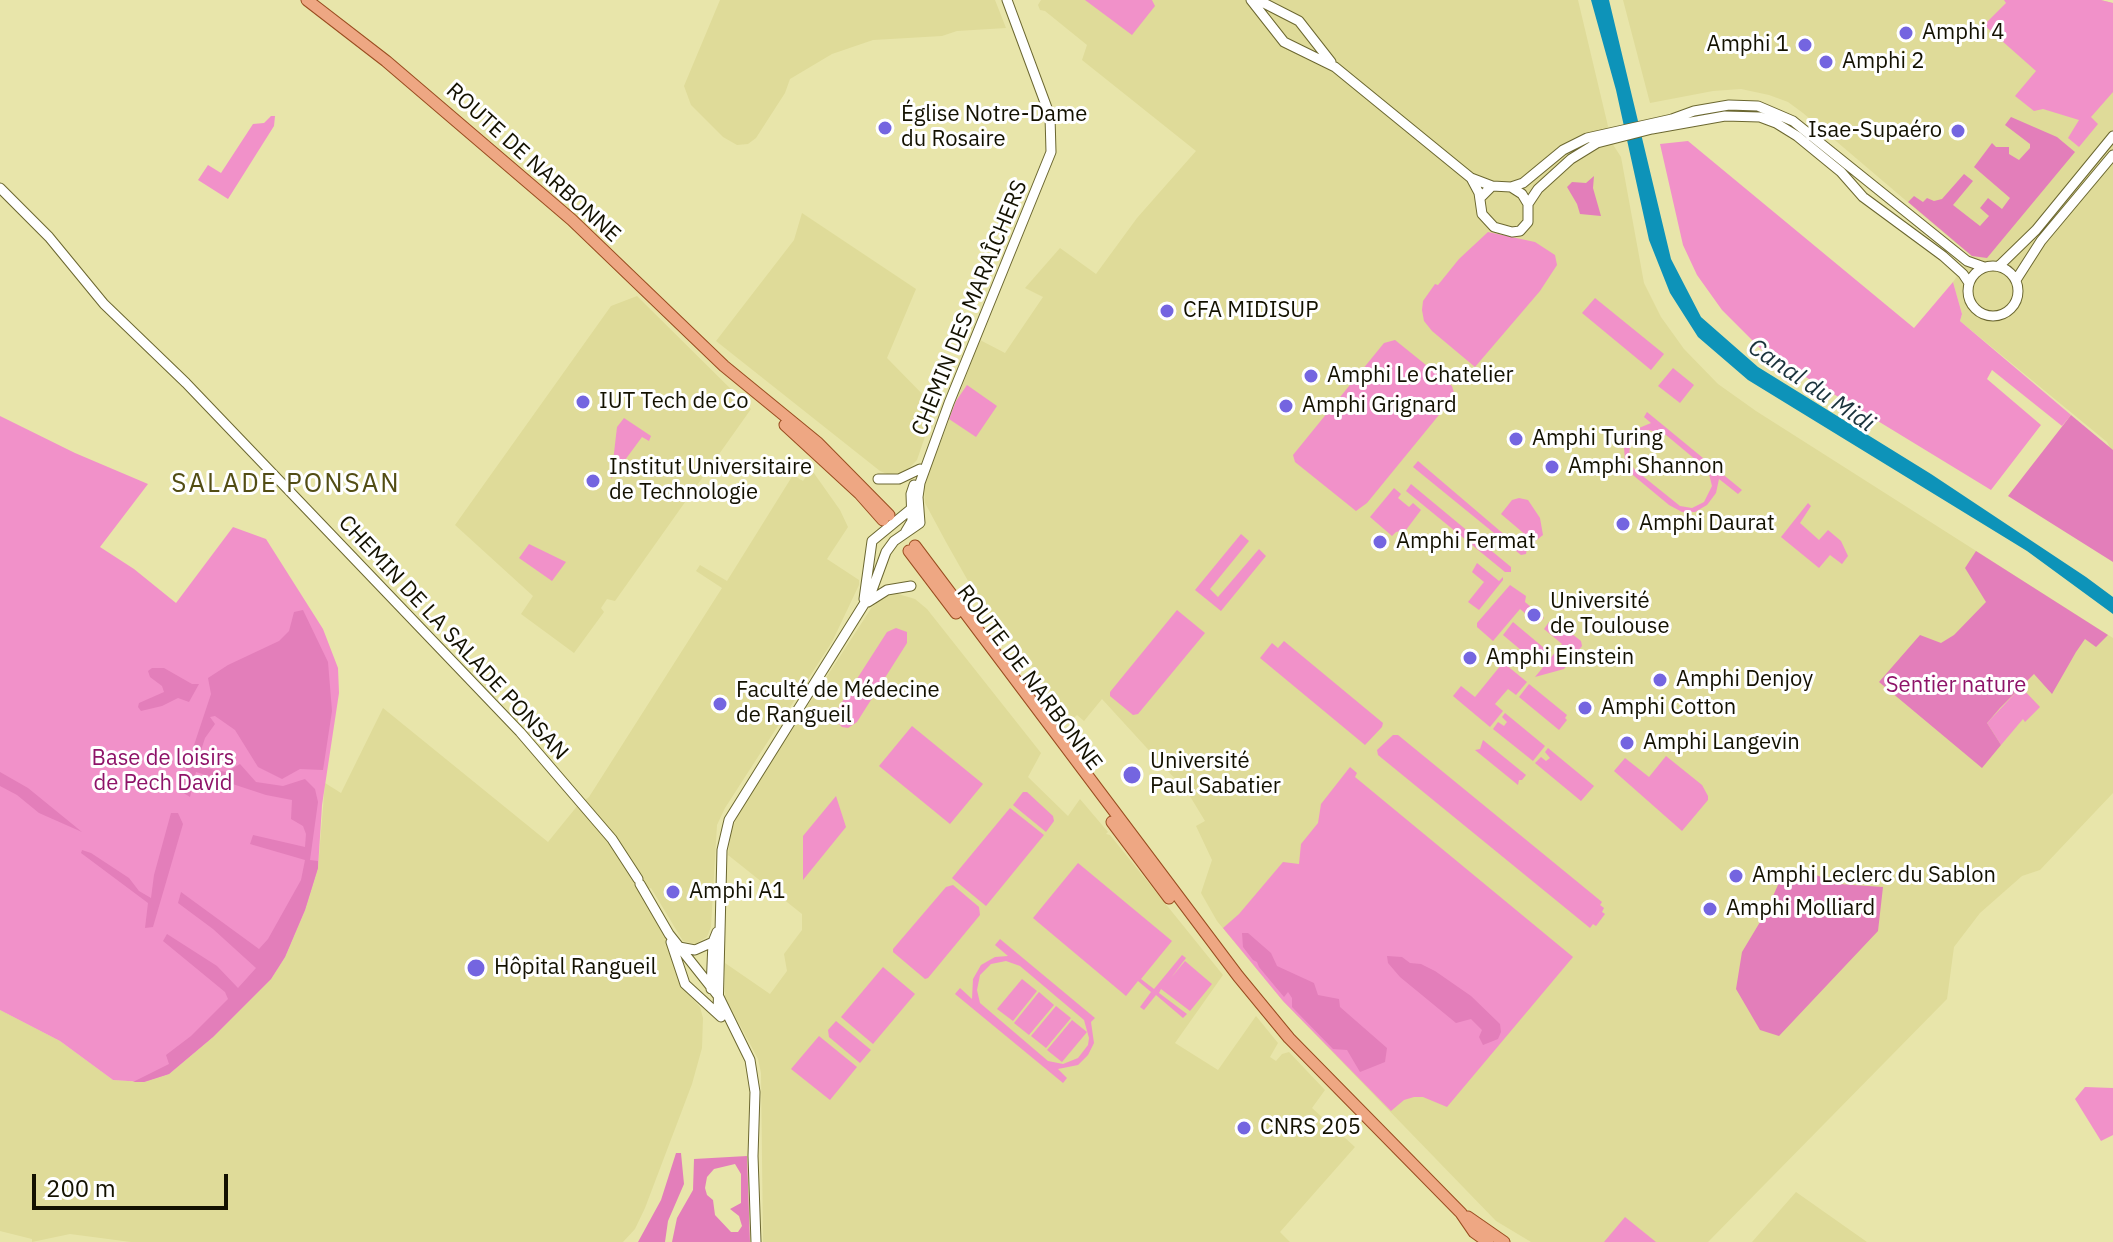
<!DOCTYPE html>
<meta charset="utf-8">
<style>
body{margin:0}
#map{position:relative;width:2113px;height:1242px;overflow:hidden;background:#e8e5aa;font-family:"IBM Plex Sans",sans-serif}
canvas{display:block}
.scale{position:absolute;left:32px;top:1174px;width:196px;height:36px;box-sizing:border-box;border:4px solid #131100;border-top:0;padding-left:10px;font-size:24px;line-height:28px;white-space:nowrap;color:#131100;-webkit-text-stroke:6px #fff;paint-order:stroke}
</style>
<div id="map">
<canvas width="2113" height="1242"></canvas>
<div class="scale">200 m</div>
</div>
<script>
const ctx = document.querySelector('canvas').getContext('2d');
ctx.lineJoin = 'round';
function fillPath(path, color) { ctx.fillStyle = color; ctx.fill(path, 'evenodd'); }
const shape = rows => new Path2D(rows.map(r => 'M' + r).join(''));
function trace(path, color, width, dash) { ctx.strokeStyle = color; ctx.lineWidth = width; ctx.lineCap = dash ? 'butt' : 'round'; ctx.setLineDash(dash || []); ctx.stroke(path); }
function drawText(font, color, halo, rows, align = 'center') {
  ctx.font = font + ' "IBM Plex Sans",sans-serif'; ctx.lineWidth = 6; ctx.setLineDash([]); ctx.textBaseline = 'middle'; ctx.strokeStyle = halo; ctx.fillStyle = color; for (const [text, x, y, turn = 0] of rows) {
    ctx.save(); ctx.translate(x, y); ctx.rotate((+turn || 0) * Math.PI / 180); ctx.textAlign = isNaN(turn) ? turn : align; if (halo) ctx.strokeText(text, 0, 0); ctx.fillText(text, 0, 0); ctx.restore();
  }
}
const built = shape([
 [720,0,995,0,1006,28,957,31,942,36,873,40,832,54,790,79,785,93,756,138,748,144,737,145,723,137,691,105,684,86],
 [1041,0,1578,0,1612,143,1621,157,1644,283,1661,317,1684,349,1718,384,1756,411,2113,638,2113,793,2040,870,2022,876,1980,913,1954,947,1947,999,1708,1242,1531,1242,1496,1221,1283,1001,1217,921,1201,893,1212,860,1196,826,1205,821,1188,793,1102,699,1084,721,1077,715,1073,719,976,595,946,542,925,503,924,485,980,340,1005,353,1043,297,1025,288,1060,248,1096,274,1137,218,1196,151,1082,60,1087,45,1045,11,1040,10,1038,5],
 [1623,0,2101,0,2113,3,2113,453,2107,442,1960,321,1962,314,1953,282,1971,256,1803,113,1788,102,1769,95,1741,89,1713,91,1650,103],
 [802,213,916,289,887,358,935,407,917,460,904,473,887,474,880,471,716,341,794,240],
 [637,296,751,409,615,601,607,599,601,608,604,612,574,653,521,614,533,596,455,525,611,306],
 [811,469,840,510,848,527,827,559,859,580,859,585,832,642,725,808,717,825,711,927,707,937,695,944,683,941,651,888,642,891,668,941,682,987,700,1007,703,1018,702,1048,692,1084,645,1208,635,1229,623,1242,131,1242,70,1234,32,1242,32,1239,0,1231,0,1010,60,1041,113,1080,144,1082,169,1074,213,1037,271,979,285,957,305,910,318,868,325,783,341,793,383,708,548,842,578,805,589,797,722,588,696,571,700,565,727,581,793,475,803,481],
 [895,593,915,599,927,609,1041,753,1028,777,1068,816,1080,799,1108,832,1106,834,1110,835,1223,975,1175,1043,1218,1070,1256,1016,1278,1043,1270,1057,1276,1061,1282,1054,1289,1052,1325,1090,1312,1108,1355,1147,1280,1232,1290,1242,763,1242,761,1073,758,1059,725,997,725,963,770,994,787,971,784,954,802,930,802,914,728,855,731,830,742,807,872,607,883,596],
 [1796,1192,1867,1242,1752,1242]
]);
const green = shape([
 [1085,0,1152,0,1155,6,1132,35],
 [2004,0,2101,0,2113,3,2113,92,2091,117,2098,124,2079,147,2068,138,2079,120,2043,109,2034,111,2015,96,2036,71,1984,25,2006,3],
 [271,116,275,116,274,126,228,199,198,180,208,165,221,173,253,124,264,123],
 [1688,141,1914,328,1953,282,1962,314,1960,321,2071,415,2062,426,1992,370,1987,379,2041,425,1991,490,1763,351,1722,310,1697,275,1683,245,1660,144],
 [1488,232,1535,242,1555,255,1557,265,1540,291,1475,367,1432,331,1424,321,1422,310,1423,301,1435,284,1438,285,1459,259],
 [1595,298,1664,354,1651,370,1582,313],
 [1395,340,1452,386,1454,393,1452,399,1367,503,1356,511,1295,462,1293,455,1384,343],
 [1673,368,1694,385,1680,403,1658,386],
 [967,385,997,406,976,437,949,419,956,401],
 [1647,412,1742,490,1738,494,1719,479,1716,493,1707,505,1695,512,1682,512,1669,505,1622,466,1625,462,1624,447,1629,438,1639,428,1651,423,1644,417],
 [1649,430,1666,435,1708,470,1712,486,1704,502,1692,508,1680,506,1634,469,1629,456,1630,446,1636,436],
 [0,416,75,453,148,484,100,547,134,569,176,603,233,527,266,539,323,629,338,668,339,693,322,805,318,868,305,910,285,957,271,979,213,1037,169,1074,144,1082,113,1080,60,1041,0,1010],
 [624,418,651,436,649,441,642,437,611,479,617,427],
 [1418,461,1520,548,1524,544,1527,548,1526,554,1521,555,1413,467],
 [1411,484,1511,567,1511,572,1505,572,1406,491],
 [1394,488,1401,494,1398,498,1409,507,1413,503,1421,510,1406,530,1396,532,1392,536,1370,517],
 [1519,498,1528,500,1540,518,1543,535,1534,542,1501,514,1512,500],
 [1808,503,1811,506,1800,523,1819,540,1828,530,1841,541,1848,556,1842,564,1830,555,1819,568,1781,537],
 [1241,534,1249,541,1210,589,1218,597,1259,549,1266,556,1221,611,1195,590],
 [529,544,566,562,552,581,519,558],
 [1477,563,1499,581,1503,577,1503,580,1479,610,1468,602,1484,582,1472,572],
 [1510,585,1526,596,1525,602,1544,618,1538,624,1520,609,1493,641,1477,627,1477,623],
 [1177,610,1205,633,1138,714,1133,715,1110,696,1110,692],
 [1513,622,1550,653,1540,666,1503,635],
 [1549,622,1563,634,1567,630,1581,641,1582,646,1564,669,1535,677,1562,644,1544,629],
 [896,628,907,632,907,643,857,722,848,728,842,727,836,721,837,710,887,632],
 [1284,641,1383,723,1382,727,1365,745,1260,658,1272,643,1278,648],
 [1489,651,1527,682,1516,695,1508,689,1495,704,1503,711,1490,727,1453,696,1461,686,1475,697,1501,665,1487,654],
 [1529,684,1567,715,1565,718,1567,720,1559,730,1519,697],
 [2021,687,2040,707,2025,722,2023,719,2001,745,1987,723],
 [1505,713,1545,746,1533,761,1493,729,1498,722,1504,726,1507,722,1502,717],
 [912,726,983,784,950,824,879,766],
 [1393,735,1398,735,1602,902,1600,905,1604,908,1602,912,1605,914,1596,926,1593,924,1590,928,1378,755,1377,750],
 [1483,740,1526,775,1522,780,1519,780,1518,785,1475,750,1480,749],
 [1548,748,1594,786,1581,801,1535,763,1541,757,1546,761,1550,758,1545,752],
 [1666,756,1702,785,1708,796,1708,800,1682,831,1614,771,1625,758,1649,777],
 [1350,767,1357,773,1355,777,1573,957,1447,1107,1423,1097,1414,1097,1404,1100,1391,1111,1283,1001,1223,928,1239,914,1283,862,1299,864,1301,844,1318,823,1321,804],
 [1023,792,1027,792,1053,816,1054,821,1046,832,1013,805],
 [836,796,846,827,803,880,803,836],
 [1010,808,1044,835,986,906,952,878],
 [1078,863,1172,941,1141,979,1154,989,1182,955,1186,958,1171,978,1185,961,1212,984,1190,1011,1161,989,1159,993,1187,1014,1183,1018,1156,995,1144,1010,1140,1007,1151,992,1138,981,1126,996,1033,918],
 [953,885,979,907,980,915,928,978,925,979,893,952,893,949,946,887],
 [1000,939,1095,1018,1091,1022,1094,1043,1088,1055,1078,1065,1058,1069,1067,1078,1063,1083,955,994,960,988,972,999,973,979,981,965,995,957,1008,956,995,945],
 [1006,961,1020,966,1084,1020,1089,1038,1088,1045,1078,1058,1063,1064,1048,1061,980,1003,977,990,980,975,991,964],
 [883,967,915,994,873,1044,841,1017],
 [1022,979,1037,991,1013,1021,997,1009],
 [1039,992,1054,1005,1029,1035,1014,1023],
 [1056,1006,1071,1018,1046,1048,1031,1036],
 [1072,1020,1087,1032,1062,1062,1047,1050],
 [836,1021,871,1050,860,1063,829,1037,828,1030],
 [819,1036,857,1067,830,1100,791,1069],
 [2085,1087,2113,1088,2113,1135,2101,1141,2075,1099],
 [1625,1217,1656,1242,1604,1242]
]);
const forest = shape([
 [2011,117,2057,137,2075,152,1987,258,1972,256,1908,202,1914,196,1923,202,1927,198,1934,201,1942,199,1964,174,1973,181,1953,205,1980,226,1989,216,1980,208,1988,198,2002,209,2010,198,1974,167,1992,143,1996,147,2009,147,2009,154,2019,160,2030,148,2030,144,2005,125],
 [1594,176,1593,188,1601,216,1580,214,1577,204,1567,187,1572,182,1586,183],
 [2071,415,2113,450,2113,562,2008,496],
 [1976,551,2108,635,2096,647,2085,639,2076,652,2052,694,2034,674,2000,708,1987,723,2001,745,1982,768,1879,682,1920,635,1941,643,1954,635,1986,602,1965,568],
 [303,610,328,662,332,711,323,770,300,769,282,779,258,767,235,730,215,716,210,717,215,724,205,738,196,766,226,772,240,764,256,782,283,786,305,779,315,789,318,802,310,860,318,861,318,868,305,910,285,957,271,979,213,1037,169,1074,144,1082,133,1082,169,1064,166,1055,191,1036,228,999,225,992,163,941,167,934,217,966,238,988,256,968,213,929,178,903,181,892,259,949,268,939,301,880,305,860,250,844,253,835,305,847,306,834,303,826,291,819,292,800,266,795,196,772,190,797,179,790,211,694,208,678,228,665,279,641,289,631,294,612],
 [152,668,164,668,192,684,199,684,189,702,178,698,162,706,141,711,138,707,139,703,164,692,162,686,150,677,148,671],
 [0,772,28,788,82,832,39,813,17,795,0,786],
 [171,813,178,813,183,824,153,927,145,928,148,903,81,853,82,850,91,853,129,878,139,891,151,898,154,875],
 [1806,871,1839,884,1883,887,1878,931,1779,1036,1760,1030,1736,989,1742,952,1766,912,1781,878],
 [1242,933,1248,933,1271,953,1277,966,1314,983,1318,995,1339,999,1340,1007,1387,1048,1385,1062,1360,1072,1347,1050,1333,1049,1292,1007,1292,998,1288,992,1284,997,1259,967,1257,962,1253,960,1243,947],
 [1387,956,1402,957,1410,963,1421,964,1435,971,1471,996,1500,1024,1501,1032,1498,1039,1483,1045,1479,1037,1482,1030,1471,1019,1456,1023,1400,977,1388,963],
 [676,1153,681,1153,684,1184,668,1221,665,1242,638,1242,661,1200],
 [747,1156,750,1242,672,1242,677,1218,693,1190,694,1159],
 [735,1164,741,1174,741,1203,730,1209,739,1216,742,1226,738,1232,731,1232,715,1215,713,1200,707,1195,705,1188,707,1177,714,1169]
]);
const water = shape([
 [1591,0,1609,0,1671,259,1701,317,1758,367,1931,474,2086,577,2113,597,2113,614,2027,551,1748,380,1698,337,1670,293,1649,240,1616,90]
]);
const tertiary = shape([
 [1251,0,1284,42,1335,67,1471,178,1492,186],
 [1258,0,1299,21,1331,62],
 [1471,178,1479,193,1482,214,1494,227,1512,232,1520,231,1528,222,1528,204,1522,194,1511,187,1492,186,1480,198],
 [1511,187,1523,183,1563,150,1587,138,1672,119,1694,111,1729,105,1758,106,1793,121,1967,261,1984,267],
 [0,188,49,237,104,304,186,383,520,732,612,839,638,879],
 [1528,204,1538,189,1571,159,1597,143,1652,129,1725,116,1760,117,1776,123,1797,136,1841,172,1863,197,1943,256,1963,274,1969,283],
 [1999,266,2036,230,2113,136],
 '1968 291a25 25 0 1 1 50 0a25 25 0 1 1-50 0Z',
 [2016,280,2041,241,2113,155],
 [878,479,899,479,920,469],
 [906,531,912,521,911,494,914,485],
 [864,599,872,541,911,509],
 [868,602,887,590,911,586],
 [640,884,669,934,719,997,750,1060,755,1092,753,1156,756,1242],
 [671,942,685,984,721,1017],
 [679,947,695,950,713,942],
 [711,989,713,942,717,932],
 [718,1014,722,850,729,820,871,593,886,552,894,541,920,523,918,497,920,483,949,403,1051,152,1050,116,1007,0]
]);
const primary = shape([
 [307,0,386,61,572,220,724,366,818,443,889,515],
 [785,425,860,494,883,520],
 [915,546,1238,976,1289,1038,1461,1213,1474,1232,1488,1242],
 [909,551,956,613],
 [1112,822,1169,898],
 [1468,1217,1504,1242]
]);
const markers = [
 [1906,33,8,"#7465e0"],
 [1805,45,8,"#7465e0"],
 [1826,62,8,"#7465e0"],
 [885,128,8,"#7465e0"],
 [1958,131,8,"#7465e0"],
 [1167,311,8,"#7465e0"],
 [1311,376,8,"#7465e0"],
 [583,402,8,"#7465e0"],
 [1286,406,8,"#7465e0"],
 [1516,439,8,"#7465e0"],
 [1552,467,8,"#7465e0"],
 [593,481,8,"#7465e0"],
 [1623,524,8,"#7465e0"],
 [1380,542,8,"#7465e0"],
 [1534,615,8,"#7465e0"],
 [1470,658,8,"#7465e0"],
 [1660,680,8,"#7465e0"],
 [720,704,8,"#7465e0"],
 [1585,708,8,"#7465e0"],
 [1627,743,8,"#7465e0"],
 [1132,775,10,"#7465e0"],
 [1736,876,8,"#7465e0"],
 [673,892,8,"#7465e0"],
 [1710,909,8,"#7465e0"],
 [476,968,10,"#7465e0"],
 [1244,1128,8,"#7465e0"]
];
const poiNames = [
 ["Amphi 4",1922,33],
 ["Amphi 1",1789,45,"right"],
 ["Amphi 2",1842,62],
 ["Église Notre-Dame",901,115],
 ["du Rosaire",901,140],
 ["Isae-Supaéro",1942,131,"right"],
 ["CFA MIDISUP",1183,311],
 ["Amphi Le Chatelier",1327,376],
 ["IUT Tech de Co",599,402],
 ["Amphi Grignard",1302,406],
 ["Amphi Turing",1532,439],
 ["Amphi Shannon",1568,467],
 ["Institut Universitaire",609,468],
 ["de Technologie",609,493],
 ["Amphi Daurat",1639,524],
 ["Amphi Fermat",1396,542],
 ["Université",1550,602],
 ["de Toulouse",1550,627],
 ["Amphi Einstein",1486,658],
 ["Amphi Denjoy",1676,680],
 ["Faculté de Médecine",736,691],
 ["de Rangueil",736,716],
 ["Amphi Cotton",1601,708],
 ["Amphi Langevin",1643,743],
 ["Université",1150,762],
 ["Paul Sabatier",1150,787],
 ["Amphi Leclerc du Sablon",1752,876],
 ["Amphi A1",689,892],
 ["Amphi Molliard",1726,909],
 ["Hôpital Rangueil",494,968],
 ["CNRS 205",1260,1128]
];
const streetNames = [
 ["ROUTE DE NARBONNE",533,163,42],
 ["CHEMIN DES MARAÎCHERS",970,308,-68],
 ["CHEMIN DE LA SALADE PONSAN",453,638,47],
 ["ROUTE DE NARBONNE",1029,678,53]
];
const parkNames = [
 ["Sentier nature",1956,686],
 ["Base de loisirs",163,759],
 ["de Pech David",163,784]
];
const waterNames = [
 ["Canal du Midi",1811,386,34]
];
const quarterNames = [
 ["SALADE PONSAN",286,484]
];
fillPath(built, '#dfdb99');
fillPath(green, '#f191c9');
fillPath(forest, '#e37eba');
fillPath(water, '#0d93b9');
trace(tertiary, '#6b6730', 11);
trace(primary, '#9a4d20', 13);
trace(tertiary, '#fff', 9);
trace(primary, '#eea783', 11);
for (const [x, y, r, color] of markers) { const dot = new Path2D(); dot.arc(x, y, r, 0, 2 * Math.PI); ctx.fillStyle = color; ctx.fill(dot); trace(dot, '#fff', 3); }
drawText('22px', '#131100', '#fff', poiNames, 'left');
drawText('22px', '#131100', '#fff', streetNames);
drawText('22px', '#8e1368', '#fff', parkNames);
drawText('italic 24px', '#1a333c', '#fff', waterNames);
ctx.letterSpacing = '2px';
drawText('26px', '#524d14', '#fff', quarterNames);
ctx.letterSpacing = '0px';
</script>
